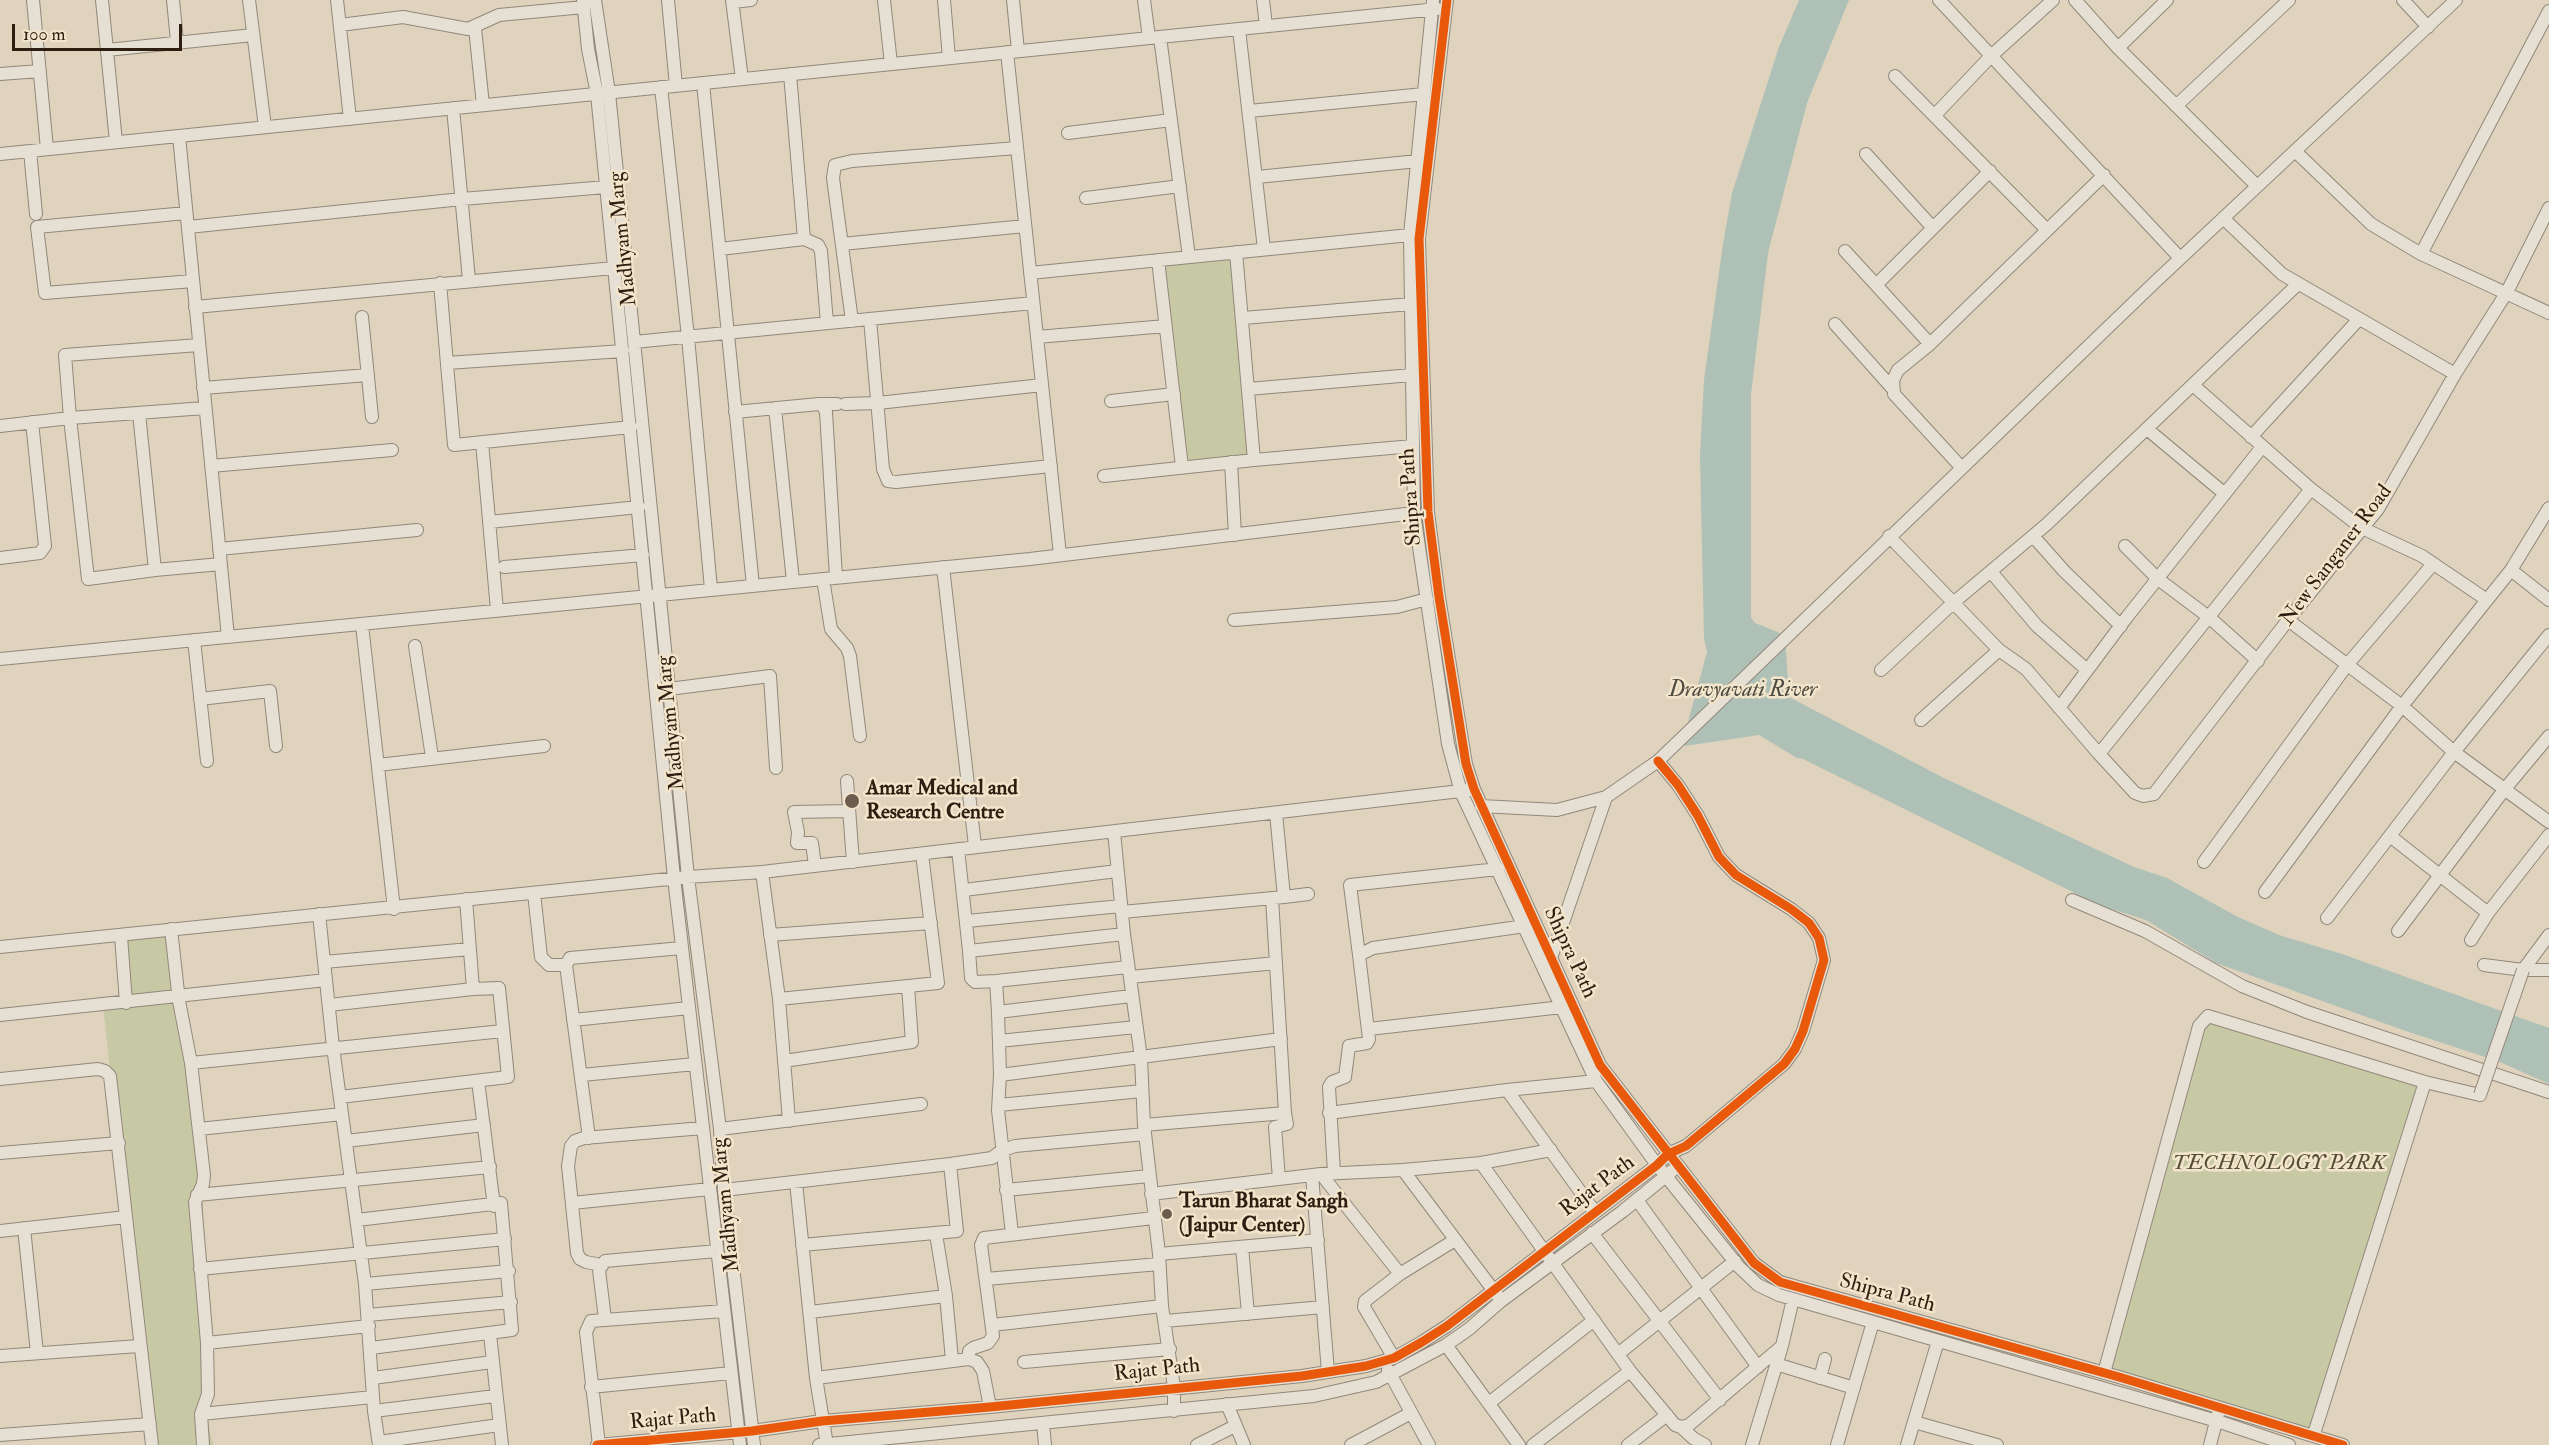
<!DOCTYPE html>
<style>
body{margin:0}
#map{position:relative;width:2549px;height:1445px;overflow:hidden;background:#dfd3bd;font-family:"IM FELL Double Pica",serif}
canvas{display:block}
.scale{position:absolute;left:12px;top:24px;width:170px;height:27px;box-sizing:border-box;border:3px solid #2d1e11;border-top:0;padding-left:8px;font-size:18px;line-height:21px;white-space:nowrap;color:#2d1e11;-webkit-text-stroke:4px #f3e5cb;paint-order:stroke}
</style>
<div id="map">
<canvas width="2549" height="1445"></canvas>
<div class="scale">100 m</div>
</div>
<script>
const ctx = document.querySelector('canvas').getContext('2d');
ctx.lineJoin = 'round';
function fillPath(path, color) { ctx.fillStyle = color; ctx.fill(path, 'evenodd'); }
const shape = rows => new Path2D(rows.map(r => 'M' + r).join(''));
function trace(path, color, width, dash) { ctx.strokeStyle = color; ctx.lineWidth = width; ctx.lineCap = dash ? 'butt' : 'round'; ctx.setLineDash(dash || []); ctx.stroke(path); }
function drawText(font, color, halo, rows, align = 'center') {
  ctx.font = font + ' "IM FELL Double Pica",serif'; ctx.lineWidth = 5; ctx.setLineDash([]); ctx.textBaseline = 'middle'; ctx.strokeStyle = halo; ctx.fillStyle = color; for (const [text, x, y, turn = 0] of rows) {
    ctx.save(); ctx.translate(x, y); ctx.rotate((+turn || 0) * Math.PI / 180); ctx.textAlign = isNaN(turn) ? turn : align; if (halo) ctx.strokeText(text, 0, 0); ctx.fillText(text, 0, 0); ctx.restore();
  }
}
const green = shape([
 [1236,252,1254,460,1182,467,1158,260],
 [171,929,190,1061,203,1195,205,1411,213,1445,150,1445,103,1005,125,1003,121,936],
 [2208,1016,2425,1082,2314,1434,2104,1373]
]);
const water = shape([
 [1799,0,1849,0,1807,103,1768,253,1751,394,1751,618,1755,623,1785,635,1789,697,1942,777,2134,867,2167,878,2238,917,2279,935,2342,954,2549,1028,2549,1084,2500,1062,2403,1030,2216,963,2146,920,2099,905,1803,759,1797,758,1759,735,1685,746,1689,718,1707,652,1704,638,1700,456,1704,380,1723,244,1732,193,1779,47]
]);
const minor = shape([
 [33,0,47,149],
 [102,0,116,142],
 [173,0,177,41],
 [249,0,265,127],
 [337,0,350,119],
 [583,0,588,49,597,94,674,878,740,1445],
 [595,0,609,93,688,877,720,1129,724,1190,754,1445],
 [668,0,676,86],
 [732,0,742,79],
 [884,0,891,64],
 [944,0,949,58],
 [1013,0,1018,51],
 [1144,0,1149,38],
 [1263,0,1266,26],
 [1433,0,1410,235,1414,513,1448,744,1461,792,1596,1081,1657,1165,1739,1267,1758,1285,1779,1295,2217,1421,2289,1445],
 [1447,0,1419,239,1428,512,1439,597,1466,764,1474,789,1600,1065,1754,1263,1780,1282,2119,1377,2343,1445],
 [1939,0,2180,258],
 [2075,0,2118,48,2257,186],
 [2403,0,2428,27],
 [733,2,751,0],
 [340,25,403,17,468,29,499,15,584,7],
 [475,28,483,105],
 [1239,29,1264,249],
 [1160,37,1189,257],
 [2118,48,2167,0],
 [107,50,253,35],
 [1007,52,1060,555],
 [0,74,40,71],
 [790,74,804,239],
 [1895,76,2046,229],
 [703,83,753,586],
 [661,87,688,337,711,589],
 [2176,106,2289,0],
 [453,108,469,280],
 [1249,111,1424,94],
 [1935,115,1991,56,2053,0],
 [1068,133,1171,120],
 [179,136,228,637],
 [30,151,36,214],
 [2295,151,2371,224,2421,254,2549,313],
 [0,154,1437,9],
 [1866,154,1933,228],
 [1257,177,1418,161],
 [1086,198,1180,186],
 [186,213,37,227,45,293,193,281],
 [2223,218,2282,274,2455,374],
 [188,227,462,199,606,187],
 [842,244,1025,226],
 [720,249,804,239,818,245,821,251,827,323],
 [1845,251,1930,344],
 [1236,252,1254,460],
 [2421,254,2549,11],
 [1158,260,1182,467],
 [1030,273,1410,235],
 [440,283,454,445,631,427],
 [1877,284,1990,171],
 [195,307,614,268],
 [362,317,372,417],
 [1243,318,1411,304],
 [870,319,883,469,888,481,896,482,1051,466],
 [852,321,833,178,835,165,852,161,1017,148],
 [1835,324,1893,389],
 [1037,337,1166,326],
 [634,342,1033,303],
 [199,345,65,355,70,418,205,408],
 [447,363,623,351],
 [2193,385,2311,489,2362,528,2422,556,2487,600],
 [203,388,368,375],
 [1248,389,1412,375],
 [1111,401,1174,394],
 [819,404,837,404],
 [845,404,878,403,1042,385],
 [775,408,793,581],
 [735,412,819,404,823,406,826,412,836,577],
 [139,413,155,570],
 [0,426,70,418,88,579,155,570,221,564],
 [2147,429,2225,494],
 [2251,437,2359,319],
 [482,442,497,610],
 [1231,462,1235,535],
 [211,466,392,450],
 [1961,467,1894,394,1893,380,1898,370,1930,344,2104,175],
 [1104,476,1254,460,1413,446],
 [489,522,639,507],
 [1889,536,1999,650,2026,669,2099,754,2135,793,2143,796,2154,794,2288,620,2378,509,2455,374,2507,292,2549,208],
 [2033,536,2064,571,2121,626],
 [2125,546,2158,579,2210,618,2258,661],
 [219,549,417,530],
 [0,558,40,553,45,546,32,422],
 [504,567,643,555],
 [943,567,975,846],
 [2511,570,2549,600],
 [1992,573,2037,626,2087,670],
 [823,579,831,629,847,648,850,656,860,736],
 [1234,620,1397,607,1427,599],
 [2288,620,2402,706,2454,752,2549,822],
 [362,625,394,909],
 [194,640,207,761],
 [415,646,432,757],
 [0,659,1030,559,1414,513],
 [1881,670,1953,603,2047,524,2298,284],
 [669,689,770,676,776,768],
 [200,699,270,691,276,746],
 [2059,708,2127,617,2262,447],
 [1921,720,1999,650],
 [2099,754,2311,489],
 [378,765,544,746],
 [847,781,853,862],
 [1481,806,1557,810,1606,797,1658,761,2154,283,2456,0],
 [1114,832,1124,934,1141,1058,1144,1125,1159,1254,1162,1306,1174,1387,1174,1411],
 [2390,836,2488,913],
 [958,849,969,951],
 [2204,862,2347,665,2433,564],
 [815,866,812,843,797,843,798,832,794,812,849,811],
 [762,872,779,999,789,1121],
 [964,890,1117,871],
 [2265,892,2402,706,2511,570,2549,508],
 [534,893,541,957,549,965,566,965],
 [1284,897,1308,894],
 [466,899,473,989],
 [2072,900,2145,931,2242,986,2307,1012,2549,1092],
 [1122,912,1284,897,1276,813],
 [319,914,333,1047,365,1284,374,1411,379,1445],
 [2327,918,2454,752,2549,635],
 [967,921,1121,906],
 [171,929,179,1001,191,1063],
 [2398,931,2504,790,2549,736],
 [1124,934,969,951,971,978,975,982,996,981,1128,967],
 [770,935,931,923],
 [121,936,126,1003],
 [2471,940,2488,913,2549,835],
 [0,947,688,877,762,872,1469,790],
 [1359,955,1350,885,1498,869],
 [1551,958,1606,797],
 [324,962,470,949],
 [2484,965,2523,970,2549,970],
 [2523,970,2549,935],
 [1130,977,1276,963],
 [996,981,998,1012],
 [779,999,938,983,922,854],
 [329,1005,473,989,499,988,508,1077,340,1097],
 [0,1015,326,980],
 [573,1020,689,1008],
 [1369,1029,1562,1007],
 [999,1041,1136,1027],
 [784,1061,912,1042,908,986],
 [582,1075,695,1064],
 [1000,1075,1281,1039],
 [0,1079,98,1069,105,1071,110,1076,152,1445],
 [478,1081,494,1206],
 [1507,1090,1595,1212],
 [999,1105,1142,1091],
 [1329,1113,1507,1090,1596,1081],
 [1144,1125,1285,1113,1272,898],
 [199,1129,342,1114],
 [720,1129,921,1104],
 [589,1138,566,965,570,958,682,948],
 [346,1141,484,1125],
 [0,1153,119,1143],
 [1481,1163,1630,1371,1675,1425,1681,1427,1689,1425,1782,1346],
 [1403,1170,1497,1295],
 [1334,1173,1329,1087,1332,1082,1345,1077,1349,1046,1367,1043,1369,1039,1359,955,1373,948,1525,926],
 [1321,1174,1400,1274],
 [1312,1175,1328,1372],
 [1279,1179,1275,1127,1287,1124,1285,1113],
 [796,1182,816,1378,827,1445],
 [724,1190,950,1164,992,1158,1001,1151,1015,1146,1145,1134],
 [1006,1190,1149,1176],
 [1151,1194,1321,1174,1403,1170,1481,1163,1551,1150],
 [197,1195,490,1167],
 [1637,1200,1758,1367],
 [572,1203,710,1189],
 [357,1220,501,1203,512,1330,371,1348],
 [24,1228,37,1353],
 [0,1231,126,1217],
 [1592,1233,1720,1400],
 [936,1234,946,1296,952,1360],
 [1012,1234,998,1110,1000,1075,998,1012,1131,996],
 [802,1245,957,1231,950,1164],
 [1242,1247,1248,1314],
 [1159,1254,1318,1240],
 [601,1265,586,1262,580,1259,577,1253,568,1166,571,1146,575,1141,584,1138,703,1128],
 [200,1269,505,1239],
 [986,1279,1159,1264],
 [365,1284,509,1271],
 [810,1312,946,1296],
 [368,1315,511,1302],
 [605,1319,599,1270,605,1261,717,1251],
 [1165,1321,1323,1307],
 [992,1325,1162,1306],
 [490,1334,502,1445],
 [207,1343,369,1326],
 [1446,1345,1519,1445],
 [1618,1354,1735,1261],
 [0,1356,139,1346],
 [1394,1358,1364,1307,1365,1301,1400,1274,1455,1240],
 [969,1359,969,1351,973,1348,988,1343,993,1336,981,1245,984,1238,1153,1218],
 [1024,1362,1170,1349],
 [1776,1364,1854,1388],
 [1388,1370,1429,1445],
 [2104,1373,2199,1026,2208,1016,2425,1082,2480,1095],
 [373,1378,492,1362],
 [816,1378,969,1359,977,1362,983,1371,990,1407],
 [1820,1378,1825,1359],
 [591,1387,731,1373],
 [1489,1403,1594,1320],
 [1227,1404,1244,1445],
 [374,1411,495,1396],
 [201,1414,373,1397],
 [1914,1422,1997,1445],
 [1043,1423,1045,1445],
 [1681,1427,1693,1438,1705,1445],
 [2314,1434,2425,1082],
 [0,1435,150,1424],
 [379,1442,499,1425],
 [203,1445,201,1414,208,1394,207,1343,195,1202,203,1184,204,1175,191,1063,503,1031],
 [597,1445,752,1431,822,1421,990,1407,1302,1376,1366,1366,1394,1358,1422,1342,1447,1326,1657,1165,1668,1154,1686,1146,1784,1064,1795,1049,1803,1031,1824,960,1819,938,1809,923,1791,909,1736,875,1719,857,1698,816,1678,785,1658,761],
 [599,1445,586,1332,591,1321,724,1311],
 [819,1445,1314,1396,1376,1382,1446,1345,1469,1329,1501,1301,1623,1211,1672,1171],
 [1197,1445,1235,1426],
 [1351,1445,1411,1413],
 [1533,1445,1630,1371],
 [1628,1445,1667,1415],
 [1752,1445,1782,1346,1793,1299],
 [1837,1445,1873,1322],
 [1907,1445,1938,1341],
 [2210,1445,2218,1414]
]);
const minorBridge = shape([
 [2480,1095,2523,970]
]);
const cycleway = shape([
 [1447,0,1419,239,1428,512,1439,597,1466,764,1474,789,1600,1065,1754,1263,1780,1282,2119,1377,2343,1445],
 [597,1445,752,1431,822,1421,990,1407,1302,1376,1366,1366,1394,1358,1422,1342,1447,1326,1657,1165,1668,1154,1686,1146,1784,1064,1795,1049,1803,1031,1824,960,1819,938,1809,923,1791,909,1736,875,1719,857,1698,816,1678,785,1658,761]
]);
const markers = [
 [852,801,8,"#6b5d4d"],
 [1167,1214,6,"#6b5d4d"]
];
const streetNames = [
 ["Madhyam Marg",624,239,-96],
 ["Shipra Path",1412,497,-94],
 ["New Sanganer Road",2337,556,-53],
 ["Madhyam Marg",672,723,-96],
 ["Shipra Path",1569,953,65],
 ["Rajat Path",1598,1187,-37],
 ["Madhyam Marg",727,1205,-96],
 ["Shipra Path",1887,1294,15],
 ["Rajat Path",1157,1371,-6],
 ["Rajat Path",673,1420,-5]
];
const poiNames = [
 ["Amar Medical and",866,789],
 ["Research Centre",866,813],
 ["Tarun Bharat Sangh",1179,1202],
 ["(Jaipur Center)",1179,1226]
];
const parkNames = [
 ["TECHNOLOGY PARK",2279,1164]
];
const waterNames = [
 ["Dravyavati River",1743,691]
];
fillPath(green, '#c7c8a4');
fillPath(water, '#afc0b6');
trace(minor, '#91887a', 14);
trace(minor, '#e5dfd4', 12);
trace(minorBridge, '#91887a', 14, []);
trace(minorBridge, '#e5dfd4', 12);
trace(cycleway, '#e8590c', 9);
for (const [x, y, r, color] of markers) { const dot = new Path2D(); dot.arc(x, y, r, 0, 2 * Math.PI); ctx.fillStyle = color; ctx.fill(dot); trace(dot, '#f3e5cb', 2); }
drawText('21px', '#2d1e11', '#f3e5cb', streetNames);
drawText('bold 21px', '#2d1e11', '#f3e5cb', poiNames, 'left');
drawText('italic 21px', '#554e37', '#f3e5cb', parkNames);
drawText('italic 22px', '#4e4c42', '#f3e5cb', waterNames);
</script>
